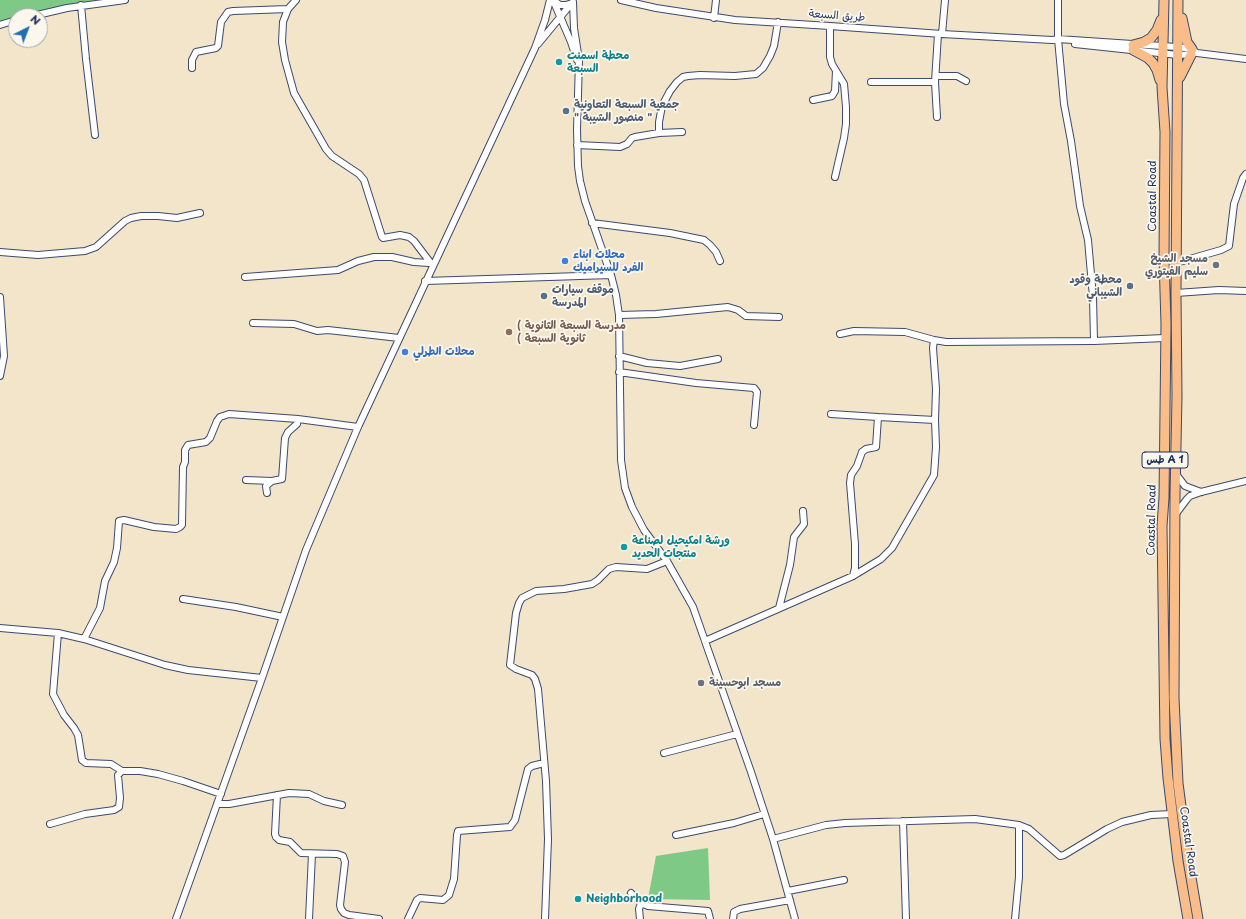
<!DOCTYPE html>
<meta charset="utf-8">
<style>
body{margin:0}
#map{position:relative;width:1246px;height:919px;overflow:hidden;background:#f2e5ca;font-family:"Playpen Sans",sans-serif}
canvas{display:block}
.north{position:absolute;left:8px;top:8px;width:40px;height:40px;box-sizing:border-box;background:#fbf7ec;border:1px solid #a1a7b3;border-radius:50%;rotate:42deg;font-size:11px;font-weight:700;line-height:16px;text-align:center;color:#1b2f5e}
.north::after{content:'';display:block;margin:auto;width:14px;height:18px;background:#1f6fb2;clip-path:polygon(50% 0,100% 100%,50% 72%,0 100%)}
</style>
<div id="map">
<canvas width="1246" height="919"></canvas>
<div class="north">N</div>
</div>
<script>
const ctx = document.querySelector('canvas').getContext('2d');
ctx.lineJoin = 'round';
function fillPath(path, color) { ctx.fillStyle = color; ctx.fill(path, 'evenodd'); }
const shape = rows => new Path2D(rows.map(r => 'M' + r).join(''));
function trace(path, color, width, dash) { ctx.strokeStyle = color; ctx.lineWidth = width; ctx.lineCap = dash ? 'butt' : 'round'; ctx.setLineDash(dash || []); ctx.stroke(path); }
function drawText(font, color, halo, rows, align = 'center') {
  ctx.font = font + ' "Playpen Sans","Playpen Sans Arabic",sans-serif'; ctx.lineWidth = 3.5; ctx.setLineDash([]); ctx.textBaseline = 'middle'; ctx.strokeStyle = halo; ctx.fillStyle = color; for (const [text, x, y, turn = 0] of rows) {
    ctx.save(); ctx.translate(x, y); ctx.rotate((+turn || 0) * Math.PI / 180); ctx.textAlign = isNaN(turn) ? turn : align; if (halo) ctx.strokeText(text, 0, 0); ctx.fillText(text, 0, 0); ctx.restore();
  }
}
const green = shape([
 [0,0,112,0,27,16,16,16,16,19,0,23],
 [708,848,710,900,648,899,656,856]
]);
const minor = shape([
 [296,0,288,9,283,22,282,42,285,60,294,93,326,149,332,156,359,174,364,180,382,237,383,238,400,235,409,237,414,241,433,266],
 [553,0,571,42,577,60],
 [553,0,560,5,566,5,572,3],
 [621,0,656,8,735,20,830,26,942,34,1052,40,1058,39,1177,47,1192,49,1197,53,1246,59],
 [1058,0,1058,39,1064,104,1071,141,1080,206,1088,240,1093,297,1094,341],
 [573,2,574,28,579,60,577,130,578,166,580,181,585,201,611,275,616,295,619,315,621,460,625,488,632,507,644,530,667,561,693,607,751,772,773,839,795,919],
 [81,5,86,59,95,135],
 [33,16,67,8,125,0],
 [714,18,716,0],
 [0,25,16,20],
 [830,26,830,57,832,64,844,84,846,107,846,124,844,138,835,177],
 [942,34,945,0],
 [538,44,571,4],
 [1075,44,1178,55,1193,54],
 [192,68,192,60,196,52,216,48,218,46,221,22,228,12,233,11,288,9],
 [936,76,957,76,966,81],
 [871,82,935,82],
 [813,100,832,96,835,91,836,71],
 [937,117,935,82,938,34],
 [659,133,659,122,662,106,670,91,677,82,683,77,688,76,700,75,735,76,756,74,763,68,770,56,774,46,778,22],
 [577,145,620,147,627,144,632,138,635,137,659,133,682,132],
 [592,223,670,233,704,240,710,245,716,252,720,261],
 [0,252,38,255,85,251,96,247,125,221,131,218,141,216,158,216,177,218,200,213],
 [1176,263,1221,250,1229,246,1234,204,1243,178,1246,174],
 [245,277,338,270,358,261,374,257,392,257,414,262,429,263],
 [425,281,611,275],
 [1176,293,1219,290,1246,291],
 [0,297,4,356,0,376],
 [619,315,656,314,728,307,738,310,746,316,779,317],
 [253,323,294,324,317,331,328,330,399,338],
 [840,334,854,331,905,332,934,340,946,342,1094,341,1165,338],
 [619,356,647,363,680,366,718,359],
 [619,372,696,383,754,388,757,392,754,425],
 [831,414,878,417],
 [1176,474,1185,486,1201,492],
 [246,480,272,481],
 [267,493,266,486,272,481,282,479,285,438,288,432,297,424,298,419],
 [1175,515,1187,499,1190,496,1201,492,1246,481],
 [853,576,855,568,855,544,850,483,851,475,857,466,862,452,866,449,876,447,878,417,935,420],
 [183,599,236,607,283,617],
 [779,608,790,565,794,537,804,524,803,511],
 [0,628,58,633,84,639,165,665,188,670,262,678],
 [58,633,53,694,64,715,74,728,78,735,82,760,86,763,111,764,122,771],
 [84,639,100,608,105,581,114,562,117,548,119,521,124,520,154,527,176,529,180,527,182,525,183,467,185,462,185,450,188,445,206,442,210,438,217,421,220,417,229,414,298,419,358,427],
 [705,641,853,576,881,559,892,548,934,475,936,447,935,420,936,389,933,348,934,340],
 [664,753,737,734],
 [277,795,275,834,276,837,279,840,290,842,301,853,337,854,343,856,345,862,340,905,341,909,344,913,349,915,379,919],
 [217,804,229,804,289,793,309,794,324,801,342,805],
 [903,821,906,919],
 [50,824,85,814,114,810,119,807,120,798,118,775,122,771,140,771,158,774,183,781,221,794],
 [676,835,734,823,764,814],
 [773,839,826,825,845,823,975,819,1019,825,1029,829,1060,856,1064,855,1107,829,1122,822,1151,815,1172,814],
 [788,891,844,880],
 [631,893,641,903,648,906,708,911,710,919],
 [176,919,262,678,306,550,358,427,535,48,545,20,550,0],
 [309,919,312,854],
 [408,919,417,900,420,898,443,900,449,895,454,879,457,835,458,831,510,827,515,820,528,769,532,766,544,763],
 [545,919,548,839,546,781,538,689,535,679,532,675,516,669,510,665,516,613,519,603,522,598,536,591,564,589,592,584,598,580,609,569,616,567,647,569,667,561],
 [640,919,639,909,641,903],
 [733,919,734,912,740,909,790,900],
 [1015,919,1019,877,1019,825]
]);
const highway = shape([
 [1164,0,1162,87,1165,132,1164,258,1166,324,1164,498,1162,526,1165,739,1168,778,1178,861,1188,919],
 [1178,0,1176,293,1177,396,1175,495,1174,698,1178,783,1188,860,1198,919],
 [1182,18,1187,42,1192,49],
 [1133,45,1144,42,1151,38,1157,30,1161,20],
 [1133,50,1148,58,1153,63,1157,70,1160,80],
 [1180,77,1191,55]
]);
const markers = [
 [559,62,4,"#0f9aa8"],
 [566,111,4,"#5c6f8a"],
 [565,261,4,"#3f7fe0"],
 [1216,265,4,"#6b7280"],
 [1130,286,4,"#5c6f8a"],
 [544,296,4,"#5c6f8a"],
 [509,332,4,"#8d6e63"],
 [405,352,4,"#3f7fe0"],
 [624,547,4,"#0f9aa8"],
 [701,683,4,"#6b7280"],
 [578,899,4,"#0f9aa8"]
];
const shields = [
 [1165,460,46]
];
const shieldNames = [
 ["طس A 1",1165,460]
];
const streetNames = [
 ["طريق السبعة",837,16,4],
 ["Coastal Road",1153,196,-90],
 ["Coastal Road",1152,520,-89],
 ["Coastal Road",1188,842,82]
];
const cultureNames = [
 ["محطة اسمنت",567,56],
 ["السبعة",567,69],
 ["ورشة امكيحيل لصناعة",632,541],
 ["منتجات الحديد",632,554],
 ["Neighborhood",586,899]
];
const serviceNames = [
 ["جمعية السبعة التعاونية",574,105],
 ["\" منصور الشيبة \"",574,118],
 ["محطة وقود",1122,280,"right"],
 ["الشيباني",1122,293,"right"],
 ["موقف سيارات",552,290],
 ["المدرسة",552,303]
];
const shopNames = [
 ["محلات ابناء",573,255],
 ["الفرد للسيراميك",573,268],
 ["محلات الطرلي",413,352]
];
const worshipNames = [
 ["مسجد الشيخ",1208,259],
 ["سليم الفيتوري",1208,272],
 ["مسجد ابوحسينة",709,683,"left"]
];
const educationNames = [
 ["( مدرسة السبعة الثانوية",517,326],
 ["( ثانوية السبعة",517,339]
];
fillPath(green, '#7ec986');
trace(minor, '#3b4a6e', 8);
trace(highway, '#3b4a6e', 11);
trace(minor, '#fff', 6);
trace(highway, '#f8bd89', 9);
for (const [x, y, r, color] of markers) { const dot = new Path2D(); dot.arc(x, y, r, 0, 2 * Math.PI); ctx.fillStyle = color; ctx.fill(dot); trace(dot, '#fbf7ec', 1.5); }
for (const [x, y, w] of shields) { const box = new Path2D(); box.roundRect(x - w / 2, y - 8, w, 16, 3); ctx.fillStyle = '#fbf7ec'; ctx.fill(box); trace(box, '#1b2f5e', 1); }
drawText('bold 10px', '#1b2f5e', null, shieldNames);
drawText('11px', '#1b2f5e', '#fbf7ec', streetNames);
drawText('bold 11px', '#0d838f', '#fbf7ec', cultureNames, 'left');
drawText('bold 11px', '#4e5e75', '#fbf7ec', serviceNames, 'left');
drawText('bold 11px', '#366cbe', '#fbf7ec', shopNames, 'left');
drawText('bold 11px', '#5b616d', '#fbf7ec', worshipNames, 'right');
drawText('bold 11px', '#785e54', '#fbf7ec', educationNames, 'left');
</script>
